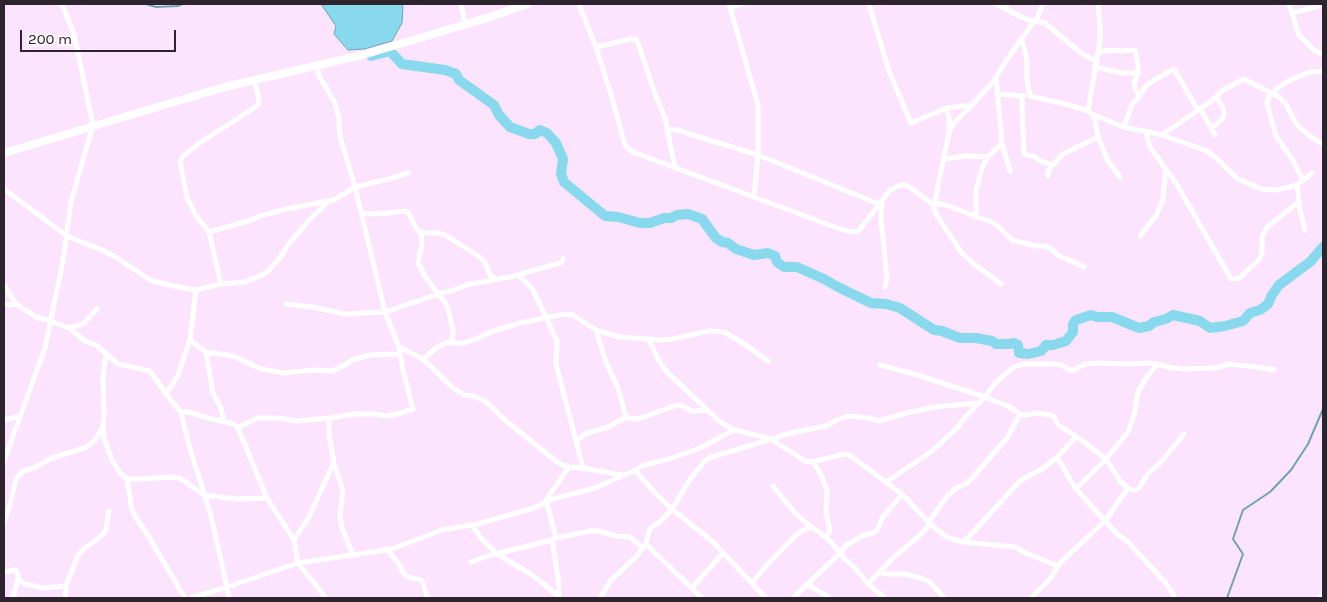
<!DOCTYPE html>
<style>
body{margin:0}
#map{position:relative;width:1327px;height:602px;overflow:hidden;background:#fce4fe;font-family:Karla,sans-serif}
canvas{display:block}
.frame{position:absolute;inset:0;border:5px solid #2d242e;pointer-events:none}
.scale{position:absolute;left:20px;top:30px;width:156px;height:22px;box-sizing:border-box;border:2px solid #2d242e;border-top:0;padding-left:6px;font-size:15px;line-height:18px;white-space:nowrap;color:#2d242e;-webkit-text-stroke:4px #fef9fe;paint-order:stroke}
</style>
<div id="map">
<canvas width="1327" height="602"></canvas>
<div class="frame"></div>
<div class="scale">200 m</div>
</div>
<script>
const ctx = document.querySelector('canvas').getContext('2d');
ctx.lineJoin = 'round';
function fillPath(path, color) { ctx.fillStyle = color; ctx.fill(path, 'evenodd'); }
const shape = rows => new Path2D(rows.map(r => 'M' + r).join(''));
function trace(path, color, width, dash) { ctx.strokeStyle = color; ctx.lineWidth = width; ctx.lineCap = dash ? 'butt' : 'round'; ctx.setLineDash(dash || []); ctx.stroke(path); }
const water = shape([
 [321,4,402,4,403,7,402,23,392,41,364,49,348,50,334,34,336,26,321,4]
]);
const stream = shape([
 [146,4,156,7,178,6,182,4],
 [1227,598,1243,554,1233,539,1243,510,1270,492,1291,470,1308,444,1323,409]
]);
const river = shape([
 [371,56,390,51,402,64,445,70,456,74,459,80,494,105,499,115,510,127,529,134,535,134,540,130,547,133,556,143,563,159,561,174,564,182,605,216,618,217,640,223,650,223,664,218,671,218,677,215,688,214,702,219,716,238,722,242,728,243,736,249,754,255,768,253,775,256,777,262,784,267,797,267,824,279,838,287,871,303,886,304,900,308,934,330,942,331,960,338,976,338,992,341,996,344,1009,344,1014,343,1018,345,1019,353,1028,354,1041,351,1046,345,1053,345,1066,341,1073,332,1073,324,1076,320,1091,315,1097,317,1112,317,1139,328,1149,326,1154,322,1166,319,1173,315,1200,321,1210,328,1225,326,1243,321,1250,313,1260,310,1268,304,1272,295,1279,285,1299,270,1310,262,1323,247]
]);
const street = shape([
 [461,4,465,25],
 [579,4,596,47,610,91,625,145,633,152,840,229,853,232,858,231,861,228,879,204,758,155,677,130,668,129],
 [729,4,758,105,758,155,754,197],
 [869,4,889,71,911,123,947,108,972,105,992,83,1008,58,1031,26,1036,21,1043,4],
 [996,4,1004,8],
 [1008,4,1004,8,1019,16,1029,20,1045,23,1081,53,1096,61],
 [1289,4,1299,35,1314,50,1323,55],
 [730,7,744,4],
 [1292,13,1323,5],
 [1022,40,1027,60,1027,80,1030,96,1069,105,1088,111,1094,115,1124,127,1162,135,1207,151,1215,157,1238,179,1261,189,1277,190,1297,185,1312,173],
 [596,47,631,39,636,39,638,43,654,91,665,118,675,167],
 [1098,52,1110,50,1121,51,1135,50,1138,66,1138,73,1134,83,1136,91,1140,95],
 [317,65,319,76,334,101,339,118,340,136,355,187,385,312,439,294,454,290,466,285,510,277,560,263,562,262,563,259],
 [1095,67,1122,73,1138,73],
 [996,77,1002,143,1010,171],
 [998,94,1024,96],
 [1022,96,1022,107,1024,153,1027,155,1033,156,1043,162,1053,165],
 [947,108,949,119,949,133,939,180,934,209,936,214,961,252,974,264,1001,284],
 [1200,108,1215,135],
 [1088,111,1100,41,1100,26,1098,4],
 [1094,115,1098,137,1108,161,1120,177],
 [1124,127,1132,104,1138,98,1146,86,1153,81,1174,69,1198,110],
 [1211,127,1216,125,1223,118,1224,112,1223,108,1216,97],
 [950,130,955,122,972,105],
 [1146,132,1150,147,1176,183,1231,279,1239,278,1259,260,1262,253,1262,237,1267,227,1299,202],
 [1162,135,1214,99,1223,90,1244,79,1279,97,1286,104,1294,120,1299,127,1314,139,1323,144],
 [943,159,967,156,988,157],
 [1048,176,1048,171,1051,167,1063,154,1098,137],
 [1303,180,1292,159,1276,136,1267,104,1268,98,1279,87,1290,80,1310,72,1323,71],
 [1297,185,1300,210,1305,230],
 [4,189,67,236,102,250,117,258,150,280,173,286,196,290,221,284,245,282,262,275,267,272,279,259,288,245,310,219,329,201,334,200,355,187,389,179,408,173],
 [882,200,881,217,887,278,885,287],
 [880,203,890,190,900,185,905,185,911,188,935,206],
 [936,203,946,205,991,222,999,227,1012,240,1036,246,1043,246,1050,248,1058,255,1084,267],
 [362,214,389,213,405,211,408,212,416,228,421,233,439,233,445,235,480,257,485,262,490,275,496,280],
 [976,217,976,190,982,168,988,157,1002,143],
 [209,232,227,227,251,220,260,216,286,209,329,201],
 [421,233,422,244,418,263,426,278,446,304,450,316,453,331,451,343],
 [1140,236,1157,214,1163,199,1165,175,1167,171],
 [518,275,531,287,535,294,557,341,556,364,583,468,622,475],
 [221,284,209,232,197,217,187,198,180,162,183,156,201,142,251,110,258,105,259,99,254,79],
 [4,285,16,304,36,317,51,321,69,328,85,341,96,345,118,364,150,371,173,403,181,412,188,412,208,418,234,424,238,428,267,498],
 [4,303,10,305,16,304],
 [286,304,312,307,345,314,385,312,399,347,423,359,453,388,464,395,473,396,485,401,492,407,505,420,556,461,562,465,569,467,546,500,556,538],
 [69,328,83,324,97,309],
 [190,340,206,352,233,356,261,369,284,373,313,370,332,371,345,365,352,360,370,355,398,354,400,355],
 [649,340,659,361,667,372,720,422,734,430,760,436,771,439,805,461,812,462,817,468,822,477,827,491,826,513,830,530,829,533,826,537,838,550,844,558,856,569,868,584,885,598],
 [206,352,213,393,221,408,224,421],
 [106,354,103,377,104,414,103,427,104,439,113,462,120,473,127,479,132,510,138,521,146,532,185,598],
 [423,359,439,346,446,343,464,343,476,339,493,331,520,323,564,314,573,315,596,330,620,337,661,340,672,339,709,331,724,332,743,343,768,361],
 [880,365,918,375,985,397,1010,407,1020,414,1024,415,1037,413,1051,415,1054,417,1058,425,1080,439,1106,459,1120,481,1128,488,1132,490,1136,490,1140,487,1146,476,1161,462,1184,434],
 [165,393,171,387,178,375,190,340,196,290],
 [181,412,188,442,210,512,227,587,229,598],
 [626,417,633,419,641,418,674,406,680,405,692,411,706,410],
 [4,420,20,416],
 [238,428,245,424,258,418,279,418,296,421,329,418],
 [576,441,587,433,608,427,626,417,618,388,606,362,596,330],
 [1057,457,1076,489,1117,534,1127,541,1153,569,1168,586,1175,598],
 [4,461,45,348,63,261,71,202,93,125,74,34,62,4],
 [812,462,845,454,851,456,886,482,932,451,957,428,967,415,985,397,996,382,1014,367,1024,364,1055,364,1061,365,1070,370,1074,370,1085,364,1096,363,1130,364,1146,363,1158,364,1172,368,1186,369,1216,368,1229,364,1256,367,1268,369,1274,369],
 [334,463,343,491,340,516,342,528,353,555],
 [569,467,583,468],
 [636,470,642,466,669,459,700,448,734,430],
 [127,479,142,479,170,477,180,478,204,495,237,499,267,498,294,540,298,563,326,598],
 [886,482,902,494,930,524,948,538,964,542,1015,547,1026,553,1058,566],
 [773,486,794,512,811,527],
 [1076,489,1106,459,1128,432,1134,415,1138,392,1148,375,1158,364],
 [4,522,10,505,16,479,23,471,34,468,52,458,87,447,96,439,103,427],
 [928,523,948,495,956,488,967,483,973,477,1007,438,1020,414],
 [472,525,481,538,497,554,529,573,544,584,560,598],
 [294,540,309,517,334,462,329,435,329,418,355,414,376,414,387,416,397,414,413,409,403,370,399,347],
 [552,540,558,578,559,597],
 [964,542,1020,481,1042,469,1055,459,1061,453,1076,437],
 [646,544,702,598],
 [386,550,390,553,399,564,404,574,408,577,421,580,424,585,427,598],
 [471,562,488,556,552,540,556,538,590,531,599,531,616,536,630,537,643,548],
 [4,572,16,570,18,575,18,579,13,598],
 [880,572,885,574,906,574,921,578,930,582,944,598],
 [18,579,25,584,35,586,43,588,66,586],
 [752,583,765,567,794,537,802,531,811,527,826,537],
 [807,584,830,598],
 [868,584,893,558,919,536,930,524],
 [692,588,723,553],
 [65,598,66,586,78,555,86,547,94,542,103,534,106,530,109,511],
 [191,598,227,587,298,563,392,549,442,530,478,524,516,513,531,509,556,498,595,488,636,470,639,475,657,495,672,509,712,541,766,598],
 [600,598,611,580,636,557,646,544,649,531,653,526,660,522,672,509,691,478,704,462,709,458,791,433,826,426,837,420,848,416,869,418,879,421,906,413,935,407,978,403],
 [793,598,840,553,847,545,862,536,873,533,878,529,882,518,902,494],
 [1031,598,1050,579,1058,566,1063,560,1105,521,1128,488],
 [1319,598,1323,594]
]);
const secondary = shape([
 [4,153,221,88,366,54,490,17,528,4]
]);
fillPath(water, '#88d9ed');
trace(water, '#6da3b4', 1);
trace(stream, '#6da3b4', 2);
trace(river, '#88d9ed', 10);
trace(street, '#fff', 5);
trace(secondary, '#fff', 8);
</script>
